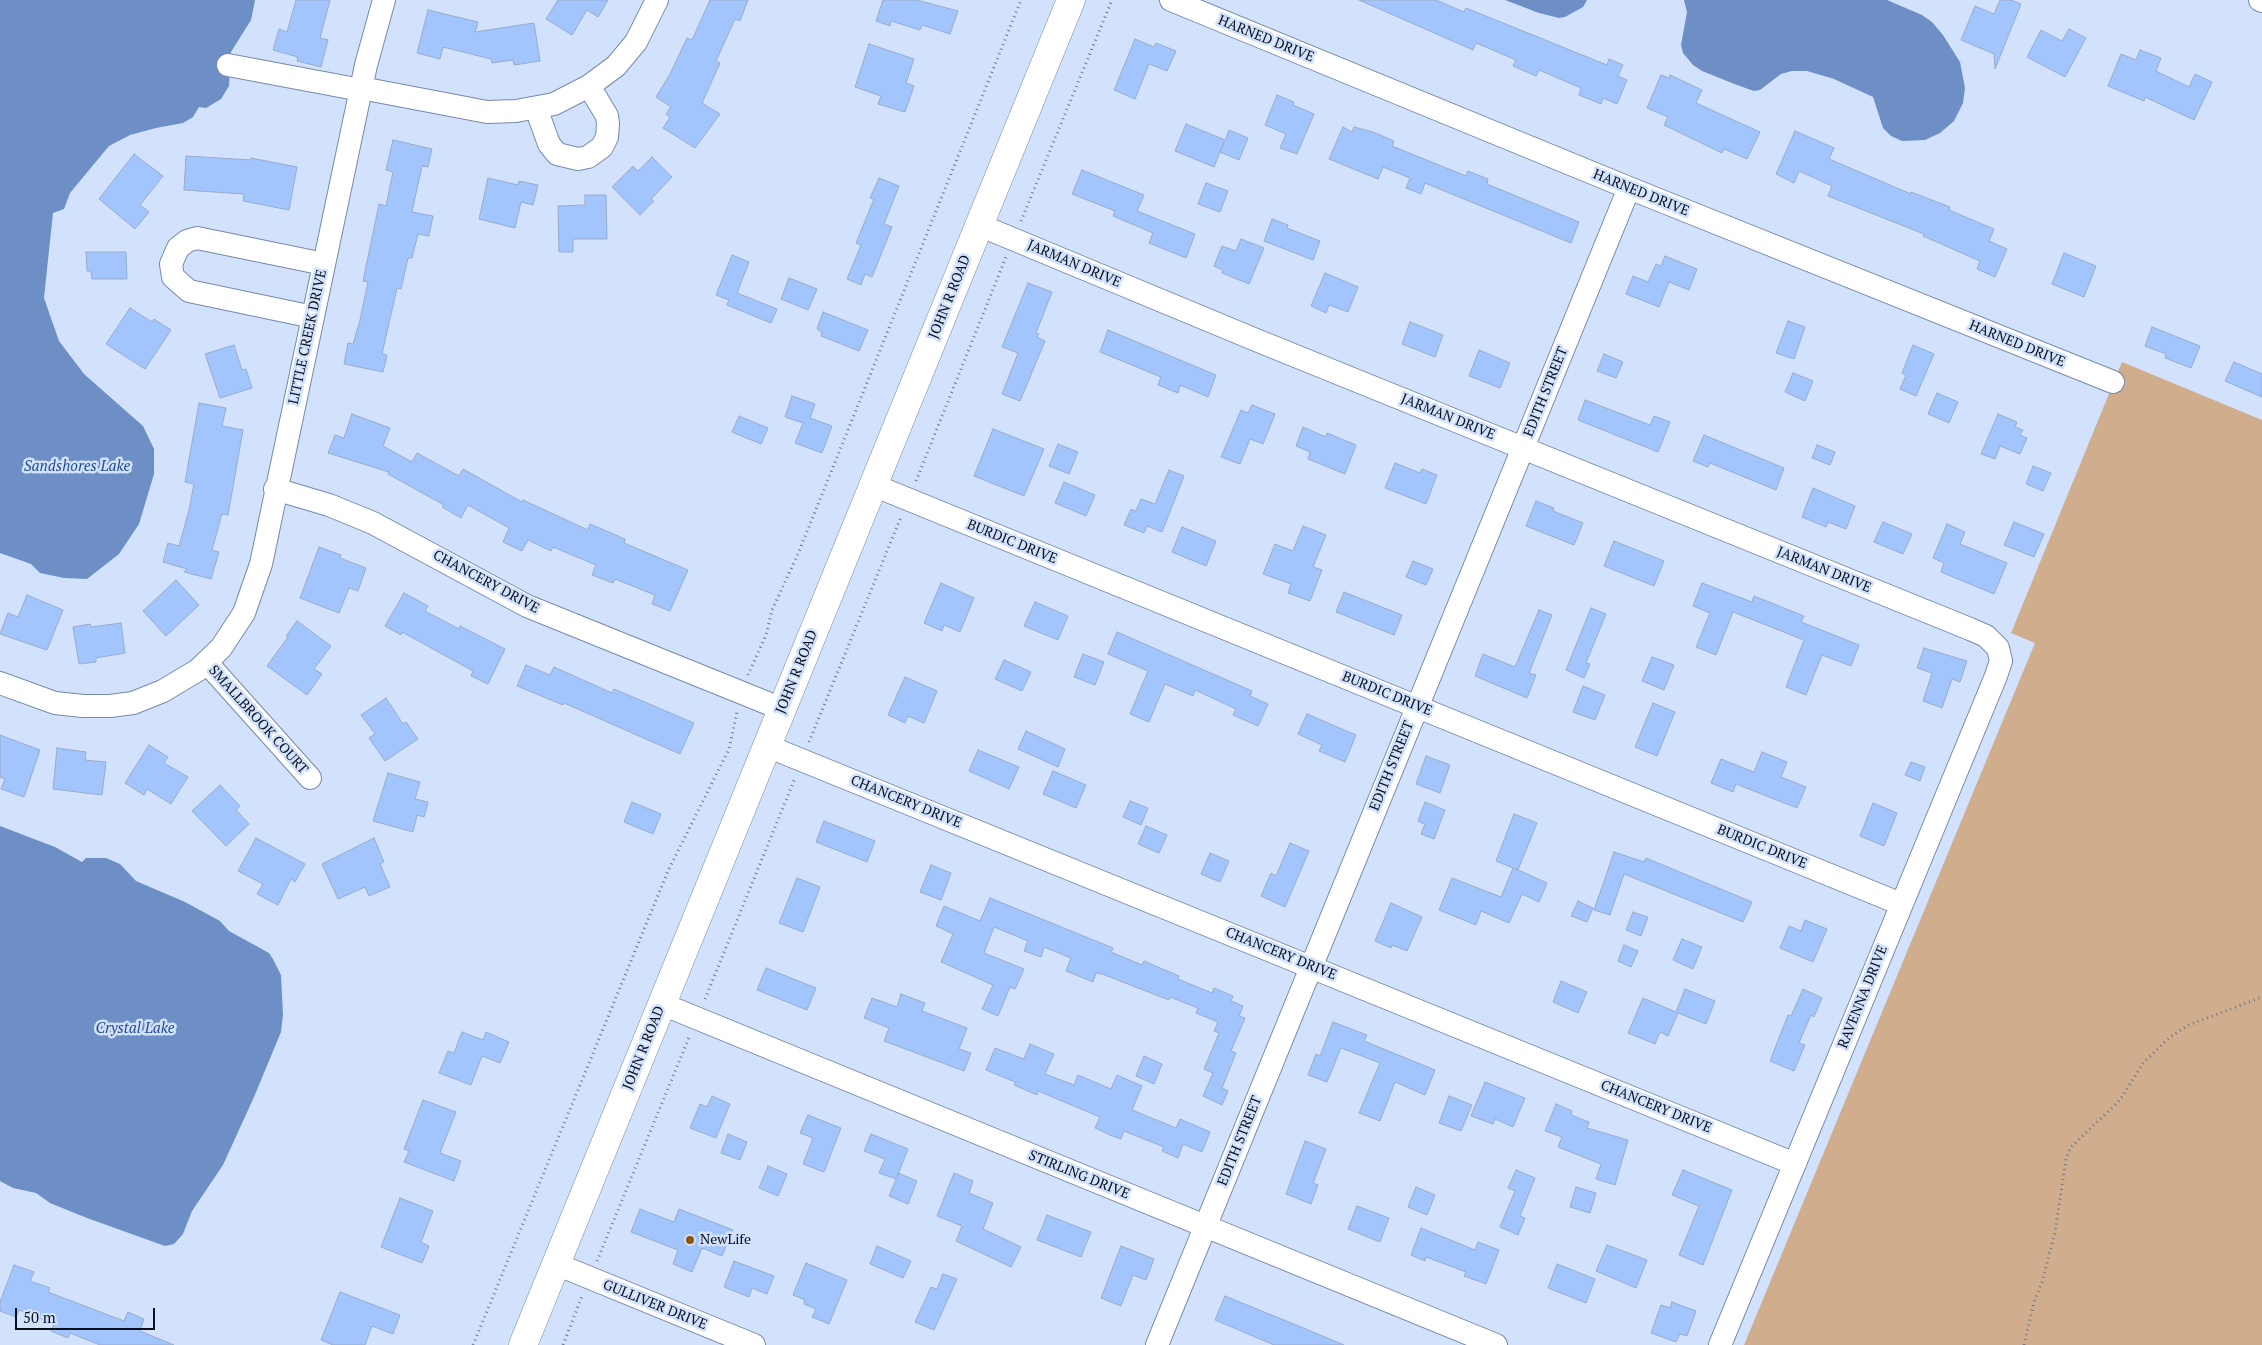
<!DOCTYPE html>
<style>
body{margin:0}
#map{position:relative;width:2262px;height:1345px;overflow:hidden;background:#d2e2fc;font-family:"PT Serif",serif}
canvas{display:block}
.scale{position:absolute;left:15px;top:1308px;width:140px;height:22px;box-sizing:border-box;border:2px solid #09101b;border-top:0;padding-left:6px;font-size:15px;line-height:18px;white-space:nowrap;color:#09101b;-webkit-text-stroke:4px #d2e2fc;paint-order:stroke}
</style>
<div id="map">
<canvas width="2262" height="1345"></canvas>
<div class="scale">50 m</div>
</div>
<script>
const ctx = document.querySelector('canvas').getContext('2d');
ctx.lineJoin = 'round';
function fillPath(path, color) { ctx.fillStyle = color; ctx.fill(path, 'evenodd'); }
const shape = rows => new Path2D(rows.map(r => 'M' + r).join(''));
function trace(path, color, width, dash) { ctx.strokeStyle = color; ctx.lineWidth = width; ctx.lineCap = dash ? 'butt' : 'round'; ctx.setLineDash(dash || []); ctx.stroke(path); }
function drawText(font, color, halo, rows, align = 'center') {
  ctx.font = font + ' "PT Serif",serif'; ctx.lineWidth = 5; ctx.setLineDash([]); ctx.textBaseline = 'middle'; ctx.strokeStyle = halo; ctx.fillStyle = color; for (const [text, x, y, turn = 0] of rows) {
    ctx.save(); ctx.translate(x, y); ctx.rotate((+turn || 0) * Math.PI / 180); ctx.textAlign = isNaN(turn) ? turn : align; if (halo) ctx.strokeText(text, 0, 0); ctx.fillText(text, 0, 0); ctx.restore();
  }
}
const green = shape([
 [2122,362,2262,420,2262,1345,1744,1345,2035,643,2011,633]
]);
const water = shape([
 [0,0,255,0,251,20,231,52,229,86,221,99,206,108,199,107,193,117,183,123,156,128,130,135,109,146,70,193,64,209,53,213,44,298,59,341,84,374,143,426,154,449,154,474,139,524,119,554,87,579,64,578,40,573,31,564,0,553],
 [1505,0,1587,0,1583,7,1565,17,1559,18,1539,13],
 [1684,0,1887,0,1922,15,1932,22,1943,35,1960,62,1965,88,1963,103,1954,121,1940,133,1925,140,1902,141,1891,136,1883,128,1873,97,1834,79,1807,71,1792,71,1781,74,1760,90,1754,91,1737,85,1702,71,1693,65,1683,53,1681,45,1687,12],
 [0,826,55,847,82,862,86,858,106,858,120,864,136,881,185,902,220,921,229,931,269,953,273,959,281,975,283,1015,281,1032,254,1097,223,1165,192,1211,183,1234,174,1244,165,1246,87,1218,50,1203,36,1193,13,1188,0,1181]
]);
const building = shape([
 [296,0,330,0,320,38,328,40,321,67,297,61,298,57,273,50,279,29,287,32,296,0],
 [558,0,608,0,598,17,587,10,572,35,546,19,558,0],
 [710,0,748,0,740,21,735,19,716,61,720,63,702,103,720,114,695,148,663,128,670,117,666,114,671,107,656,97,670,74,687,38,692,40,710,0],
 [883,0,917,0,958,11,950,34,922,25,920,30,891,21,890,26,876,21,883,0],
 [1359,0,1436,0,1464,12,1466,8,1607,65,1609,59,1623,65,1618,76,1627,80,1617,104,1603,98,1601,104,1579,95,1581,88,1539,70,1536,76,1513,66,1516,60,1476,43,1473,50,1359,0],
 [2000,0,2011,0,2021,4,1995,69,1994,54,1961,40,1975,6,1994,14,2000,0],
 [428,10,478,22,475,32,534,23,540,61,514,65,513,60,492,63,491,59,443,47,440,59,417,53,428,10],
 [2069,29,2086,38,2065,77,2027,57,2041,30,2062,41,2069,29],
 [1135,39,1154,47,1156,43,1176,51,1167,71,1149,64,1135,99,1114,90,1135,39],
 [869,44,914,59,906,83,914,86,905,112,878,104,881,96,855,87,869,44],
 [2140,50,2161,58,2156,71,2189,87,2195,74,2212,82,2194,120,2145,97,2144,101,2108,86,2121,54,2136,60,2140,50],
 [1661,75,1669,78,1670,75,1702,90,1696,103,1760,132,1747,159,1724,149,1722,153,1664,125,1668,117,1647,108,1661,75],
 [1277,95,1294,102,1293,105,1314,114,1297,154,1280,148,1286,134,1265,125,1277,95],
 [1186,124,1225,140,1229,130,1248,138,1239,160,1220,152,1224,142,1214,167,1175,151,1186,124],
 [1343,127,1352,132,1354,127,1373,132,1394,141,1392,146,1466,176,1468,171,1488,179,1487,184,1579,222,1571,243,1425,183,1421,194,1406,188,1410,178,1383,167,1378,179,1329,159,1343,127],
 [1795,131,1834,148,1829,159,1911,194,1911,192,1950,207,1949,210,1994,229,1989,241,2007,249,1995,277,1977,269,1980,261,1923,236,1924,234,1828,196,1832,186,1799,171,1794,183,1776,174,1795,131],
 [393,140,432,149,428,167,422,166,412,212,433,216,429,236,418,234,412,258,408,258,401,289,397,288,382,354,387,355,383,372,344,364,348,343,353,344,360,320,368,282,363,281,379,204,386,206,393,172,386,170,393,140],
 [134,154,163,176,140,205,149,212,135,229,99,199,134,154],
 [186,156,251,160,251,158,297,167,289,210,243,201,244,194,184,190,186,156],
 [652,157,672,177,651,199,654,201,640,215,612,187,633,166,638,171,652,157],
 [1082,170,1144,195,1137,211,1195,234,1186,258,1149,243,1153,233,1113,216,1115,211,1072,194,1082,170],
 [488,178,518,185,519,181,538,185,533,205,521,202,515,228,479,219,488,178],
 [879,178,899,186,884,224,892,227,872,277,865,274,861,285,847,279,861,245,856,243,874,199,870,198,879,178],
 [1206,183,1228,191,1220,212,1198,204,1206,183],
 [585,195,606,195,607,239,573,239,573,252,559,252,558,206,585,205,585,195],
 [1272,219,1288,225,1287,228,1320,241,1313,260,1264,241,1272,219],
 [1241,239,1264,248,1249,284,1222,273,1223,270,1214,266,1222,246,1236,251,1241,239],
 [86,252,126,252,127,279,92,279,91,271,87,271,86,252],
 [2064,253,2096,266,2084,297,2052,284,2064,253],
 [732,255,749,262,737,293,777,309,771,323,727,305,729,300,716,295,732,255],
 [1665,256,1697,269,1689,290,1669,282,1659,307,1626,294,1633,276,1648,282,1656,264,1661,266,1665,256],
 [1325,273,1358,287,1348,312,1329,305,1326,313,1311,306,1325,273],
 [789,278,817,289,808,310,781,299,789,278],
 [1028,283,1052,292,1036,333,1039,334,1037,337,1045,341,1020,401,1002,394,1018,353,1002,347,1028,283],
 [130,308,152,322,154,319,171,330,145,369,106,344,130,308],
 [823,312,868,330,859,351,821,336,822,332,817,329,823,312],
 [1788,321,1805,327,1794,359,1776,353,1788,321],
 [1410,322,1443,335,1435,357,1402,344,1410,322],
 [2152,327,2200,346,2191,368,2165,358,2166,354,2145,346,2152,327],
 [1108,330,1216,375,1208,397,1180,385,1178,393,1158,385,1161,377,1100,352,1108,330],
 [234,345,242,370,246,369,252,388,220,398,205,354,234,345],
 [1913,345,1934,354,1916,396,1900,389,1906,375,1902,373,1913,345],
 [1479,350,1510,363,1500,388,1469,376,1479,350],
 [1604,354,1623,362,1616,378,1597,371,1604,354],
 [2234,362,2262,374,2262,397,2225,381,2234,362],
 [1793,373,1813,381,1805,401,1785,392,1793,373],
 [1937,393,1958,402,1949,423,1928,414,1937,393],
 [792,396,815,404,810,418,832,426,822,453,795,443,803,423,785,417,792,396],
 [1585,400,1650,425,1654,416,1670,422,1658,452,1578,420,1585,400],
 [199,403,226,408,222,426,243,430,228,515,222,514,212,550,219,552,211,579,184,572,187,569,163,562,168,543,179,546,189,510,194,484,185,482,199,403],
 [1252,405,1275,414,1263,444,1250,439,1240,464,1221,457,1241,410,1248,413,1252,405],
 [352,414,390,428,383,446,412,462,417,453,459,476,463,469,522,502,523,500,588,530,590,524,625,539,624,543,688,570,670,611,652,604,655,595,615,579,613,583,592,575,596,565,553,547,551,551,528,540,522,551,503,542,509,528,468,505,461,518,442,507,444,505,388,474,389,472,328,453,335,435,344,438,352,414],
 [1998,414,2017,422,2015,427,2023,430,2020,435,2027,438,2020,454,2000,446,1995,459,1981,454,1998,414],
 [739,416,768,428,761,444,732,432,739,416],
 [1303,427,1326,437,1327,433,1356,445,1345,474,1308,459,1310,452,1296,446,1303,427],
 [993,429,1044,449,1024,496,974,476,993,429],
 [1704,435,1784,468,1776,490,1710,463,1708,467,1693,461,1704,435],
 [1058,444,1078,452,1069,474,1049,466,1058,444],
 [1817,445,1835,452,1830,465,1812,458,1817,445],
 [1395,463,1420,473,1422,469,1437,475,1426,504,1385,488,1395,463],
 [2033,466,2051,473,2043,491,2026,484,2033,466],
 [1169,470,1184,476,1162,532,1147,526,1144,533,1124,525,1131,509,1136,511,1141,499,1155,504,1169,470],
 [1064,482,1095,495,1086,516,1055,503,1064,482],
 [1813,488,1855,506,1846,529,1828,522,1826,527,1802,517,1813,488],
 [1536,501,1554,508,1553,511,1583,523,1574,545,1526,526,1536,501],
 [1883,522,1912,534,1903,554,1874,542,1883,522],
 [2014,522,2044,534,2034,557,2004,545,2014,522],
 [1947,524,1965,532,1960,544,2007,563,1994,594,1941,572,1944,563,1933,558,1947,524],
 [1303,526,1326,535,1313,567,1322,570,1310,601,1288,593,1291,584,1263,574,1275,544,1293,551,1303,526],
 [1182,527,1216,541,1206,566,1172,552,1182,527],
 [1614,541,1664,561,1654,586,1604,566,1614,541],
 [319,547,341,555,340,558,366,568,358,591,349,588,339,613,300,598,319,547],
 [1413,561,1433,569,1426,585,1406,577,1413,561],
 [176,580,199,605,166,636,143,611,176,580],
 [941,583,974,598,960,632,944,625,942,631,924,623,941,583],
 [1702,583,1752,602,1754,596,1804,616,1801,622,1859,645,1851,666,1822,655,1806,695,1786,687,1804,640,1733,612,1716,655,1696,647,1710,613,1693,606,1702,583],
 [1344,592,1402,615,1394,635,1336,612,1344,592],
 [404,593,428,606,425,611,459,629,460,626,505,649,488,684,471,676,473,671,402,632,401,635,385,626,404,593],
 [27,595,63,610,47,650,0,634,8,613,18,617,27,595],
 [1035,602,1068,616,1058,640,1024,626,1035,602],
 [1591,608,1606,614,1586,663,1590,664,1584,678,1566,670,1591,608],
 [1539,610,1552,615,1529,673,1536,675,1527,698,1475,676,1483,654,1515,667,1539,610],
 [297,621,331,646,314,669,322,674,307,695,267,666,288,637,286,636,297,621],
 [121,623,125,653,96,658,96,662,79,664,73,627,90,624,91,627,121,623],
 [1117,632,1252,691,1250,696,1268,704,1258,726,1233,715,1236,709,1195,690,1193,696,1165,684,1149,722,1130,714,1148,671,1108,654,1117,632],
 [1924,648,1967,661,1960,682,1952,679,1942,708,1923,701,1932,673,1917,668,1924,648],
 [1083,654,1104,662,1095,685,1074,677,1083,654],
 [1652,657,1674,665,1664,690,1642,681,1652,657],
 [1004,660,1031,672,1022,691,995,679,1004,660],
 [526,665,550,675,554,667,612,693,614,689,694,723,680,754,564,703,563,705,517,686,526,665],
 [905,677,937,691,924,723,908,716,905,723,888,715,905,677],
 [1583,686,1605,695,1595,720,1573,712,1583,686],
 [386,698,403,724,406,722,418,739,385,761,369,738,375,734,361,715,386,698],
 [1653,703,1675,712,1657,756,1635,747,1653,703],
 [1307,714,1356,735,1345,762,1319,751,1322,745,1298,734,1307,714],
 [1026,731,1065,749,1058,767,1018,749,1026,731],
 [0,735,40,750,24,797,1,789,5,779,0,777,0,735],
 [149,745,168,757,164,763,188,777,171,804,147,789,144,795,125,783,149,745],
 [57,748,86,752,85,760,106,762,102,795,53,789,57,748],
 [978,750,1019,767,1009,789,969,771,978,750],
 [1762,752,1787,762,1781,777,1806,787,1797,808,1736,784,1733,792,1711,783,1721,759,1754,772,1762,752],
 [1426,756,1450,765,1440,793,1416,784,1426,756],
 [1911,762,1925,767,1920,781,1905,775,1911,762],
 [1053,771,1086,785,1076,808,1043,794,1053,771],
 [388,773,420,782,415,799,428,802,424,817,417,815,413,832,373,821,388,773],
 [220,785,240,806,236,810,249,824,226,846,192,811,220,785],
 [1130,801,1148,808,1141,825,1123,817,1130,801],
 [632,802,661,814,653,834,624,822,632,802],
 [1425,802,1445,810,1434,839,1421,834,1425,824,1418,821,1425,802],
 [1873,803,1897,813,1884,846,1860,836,1873,803],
 [1514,814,1537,823,1518,870,1514,868,1547,883,1539,902,1522,894,1509,923,1481,911,1476,925,1439,910,1452,878,1501,897,1513,868,1496,861,1514,814],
 [824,821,875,841,867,862,816,842,824,821],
 [1146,826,1167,835,1159,853,1138,844,1146,826],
 [256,838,305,864,295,882,291,879,278,905,257,894,263,884,238,871,256,838],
 [374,838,384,862,380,864,390,887,369,896,365,887,338,899,322,864,374,838],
 [1290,843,1309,851,1285,907,1261,896,1271,873,1276,876,1290,843],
 [1614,852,1644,862,1646,858,1752,902,1743,922,1624,874,1610,915,1594,910,1614,852],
 [1210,853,1229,861,1220,882,1201,874,1210,853],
 [931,865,951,873,941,900,920,892,931,865],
 [797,878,820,887,803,932,779,923,797,878],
 [990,898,1113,948,1111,952,1142,965,1144,961,1179,976,1178,979,1212,993,1214,988,1233,996,1231,1001,1243,1006,1239,1016,1245,1018,1231,1051,1236,1053,1222,1088,1228,1091,1222,1105,1203,1096,1213,1073,1204,1069,1219,1033,1214,1031,1218,1022,1196,1013,1198,1008,1170,997,1169,1000,1102,974,1096,973,1093,982,1066,971,1071,958,1044,947,1041,957,1024,951,1028,941,994,927,984,953,1024,969,1015,989,1010,987,998,1016,982,1009,993,985,941,962,953,934,936,926,944,906,980,921,990,898],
 [1578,901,1593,908,1587,922,1571,916,1578,901],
 [1391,903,1422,917,1407,951,1392,945,1391,948,1375,941,1391,903],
 [1633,912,1648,917,1641,936,1626,930,1633,912],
 [1805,920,1827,929,1813,962,1780,948,1789,926,1801,931,1805,920],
 [1682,939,1702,947,1693,969,1673,960,1682,939],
 [1624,945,1638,951,1631,967,1618,961,1624,945],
 [766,968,816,988,807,1010,757,990,766,968],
 [1561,981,1587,992,1578,1013,1553,1002,1561,981],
 [1685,989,1715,1001,1706,1024,1678,1013,1668,1036,1660,1032,1655,1044,1628,1033,1643,998,1676,1012,1685,989],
 [1803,989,1822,998,1814,1017,1811,1015,1799,1043,1805,1045,1794,1071,1770,1061,1788,1015,1791,1016,1803,989],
 [901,994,925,1003,922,1011,967,1028,959,1049,971,1053,964,1071,884,1041,889,1028,864,1018,872,998,897,1007,901,994],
 [1333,1022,1367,1035,1364,1041,1435,1070,1425,1095,1395,1082,1380,1121,1359,1113,1380,1063,1341,1048,1327,1082,1308,1075,1316,1054,1320,1056,1333,1022],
 [462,1032,483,1040,486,1032,509,1042,500,1063,482,1056,471,1085,439,1073,448,1051,454,1053,462,1032],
 [1030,1044,1054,1054,1045,1074,1074,1085,1078,1075,1111,1089,1117,1075,1142,1086,1132,1110,1176,1128,1180,1119,1210,1132,1202,1152,1183,1144,1178,1158,1162,1151,1164,1147,1124,1131,1121,1139,1110,1135,1095,1128,1100,1117,1038,1091,1037,1095,1014,1085,1015,1082,986,1070,995,1048,1024,1059,1030,1044],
 [1144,1056,1162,1064,1154,1084,1136,1076,1144,1056],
 [1485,1082,1525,1098,1513,1127,1495,1119,1493,1124,1471,1116,1485,1082],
 [712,1096,730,1104,716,1138,690,1128,700,1104,707,1107,712,1096],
 [1449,1096,1472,1105,1461,1131,1439,1123,1449,1096],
 [423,1100,456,1112,440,1153,461,1161,454,1181,404,1162,409,1151,404,1149,423,1100],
 [1556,1104,1572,1111,1571,1115,1589,1122,1587,1128,1628,1140,1615,1185,1596,1179,1601,1164,1558,1147,1562,1137,1545,1131,1556,1104],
 [808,1115,841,1128,824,1172,803,1164,813,1138,800,1133,808,1115],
 [728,1134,747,1142,740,1160,721,1153,728,1134],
 [871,1134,908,1149,897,1177,898,1173,917,1181,908,1204,889,1196,896,1179,879,1173,885,1159,864,1151,871,1134],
 [1305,1141,1326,1149,1313,1183,1318,1185,1311,1204,1286,1194,1305,1141],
 [768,1166,787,1174,778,1196,759,1188,768,1166],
 [1516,1170,1535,1178,1520,1216,1525,1218,1518,1235,1500,1227,1515,1191,1508,1188,1516,1170],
 [1683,1170,1732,1190,1703,1265,1679,1255,1699,1206,1672,1195,1683,1170],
 [954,1173,973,1181,969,1193,993,1203,983,1229,1021,1247,1011,1267,956,1241,962,1226,937,1216,954,1173],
 [1416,1187,1435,1195,1427,1215,1408,1207,1416,1187],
 [1576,1187,1596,1193,1590,1213,1570,1207,1576,1187],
 [400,1198,433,1211,421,1242,429,1246,422,1263,381,1247,400,1198],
 [1357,1206,1389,1218,1380,1242,1348,1229,1357,1206],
 [640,1209,674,1222,679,1209,733,1230,722,1256,702,1248,692,1272,673,1264,678,1250,631,1232,640,1209],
 [1047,1215,1091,1232,1081,1257,1037,1240,1047,1215],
 [1421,1228,1475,1250,1478,1242,1499,1250,1486,1284,1464,1276,1466,1272,1426,1257,1425,1261,1411,1255,1421,1228],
 [1607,1245,1647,1260,1636,1288,1596,1271,1607,1245],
 [877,1246,911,1261,903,1278,870,1264,877,1246],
 [1121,1246,1154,1259,1146,1280,1133,1275,1121,1306,1101,1298,1121,1246],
 [734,1261,774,1276,767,1294,752,1288,749,1297,724,1287,734,1261],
 [806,1263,847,1280,829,1324,812,1317,816,1309,804,1304,805,1300,793,1295,806,1263],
 [1557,1264,1595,1279,1586,1303,1548,1288,1557,1264],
 [14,1265,34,1272,30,1281,50,1288,48,1292,124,1321,128,1312,144,1319,140,1331,174,1345,100,1345,70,1333,68,1338,51,1331,54,1324,19,1310,16,1317,0,1311,0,1302,14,1265],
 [943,1274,957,1279,934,1330,915,1322,931,1287,937,1289,943,1274],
 [340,1292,400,1315,393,1334,372,1326,365,1345,333,1345,321,1340,340,1292],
 [1225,1296,1301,1327,1344,1345,1274,1345,1215,1320,1225,1296],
 [1672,1302,1696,1311,1687,1336,1680,1334,1676,1342,1651,1333,1661,1305,1670,1308,1672,1302]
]);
const path = shape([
 [1021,221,1112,0],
 [916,481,1006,257],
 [748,675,766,635,772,610,798,554,1021,0],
 [809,742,901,517],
 [705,999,795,778],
 [597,1261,690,1035],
 [473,1345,668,871,729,749,737,712],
 [563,1345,582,1296],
 [2024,1345,2034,1302,2042,1282,2055,1232,2066,1159,2070,1148,2120,1100,2143,1063,2170,1037,2189,1025,2262,997]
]);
const minor = shape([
 [1171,0,1629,188,2113,382],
 [2260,0,2262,1],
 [228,65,361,90],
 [361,88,487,112,516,111,554,104,589,86,616,66,636,42,657,0],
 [536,108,549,144,557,154,578,159,588,157,602,147,607,137,608,124,607,116,589,86],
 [979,225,1256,340,1970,629,1986,636,1998,648,2001,661,1996,676,1720,1345],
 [313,317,189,291,173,277,171,264,178,248,187,241,197,238,324,264],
 [873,485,1901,904],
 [275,489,329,505,373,523,527,606,782,709],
 [207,663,310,778],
 [0,683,55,703,83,706,110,706,133,703,163,691,198,670,221,648,244,613,261,564,366,65,384,0],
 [767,746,1795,1164],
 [662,1004,1496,1345],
 [556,1264,754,1345],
 [1157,1345,1629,188]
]);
const major = shape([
 [523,1345,1071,0]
]);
const markers = [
 [690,1240,5,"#8d550a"]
];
const streetNames = [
 ["HARNED DRIVE",1266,39,22],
 ["HARNED DRIVE",1641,193,22],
 ["JARMAN DRIVE",1074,264,23],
 ["JOHN R ROAD",950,297,-68],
 ["LITTLE CREEK DRIVE",308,337,-78],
 ["HARNED DRIVE",2017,344,22],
 ["EDITH STREET",1546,392,-68],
 ["JARMAN DRIVE",1448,417,22],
 ["BURDIC DRIVE",1012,542,22],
 ["JARMAN DRIVE",1824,570,22],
 ["CHANCERY DRIVE",486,582,28],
 ["JOHN R ROAD",797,672,-68],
 ["BURDIC DRIVE",1387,694,22],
 ["SMALLBROOK COURT",258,720,48],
 ["EDITH STREET",1392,766,-68],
 ["CHANCERY DRIVE",906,802,22],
 ["BURDIC DRIVE",1762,847,22],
 ["CHANCERY DRIVE",1281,954,22],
 ["RAVENNA DRIVE",1863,997,-68],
 ["JOHN R ROAD",644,1048,-68],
 ["CHANCERY DRIVE",1656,1107,22],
 ["EDITH STREET",1240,1141,-68],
 ["STIRLING DRIVE",1079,1175,22],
 ["GULLIVER DRIVE",655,1305,22]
];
const poiNames = [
 ["NewLife",700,1240]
];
const waterNames = [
 ["Sandshores Lake",77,467],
 ["Crystal Lake",135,1029]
];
fillPath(green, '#d0ad8c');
fillPath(water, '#6e8fc5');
fillPath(building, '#a2c5fe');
trace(building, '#98abca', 1);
trace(minor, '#778aa8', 24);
trace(major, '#778aa8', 29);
trace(path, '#6c788a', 3, [1, 4]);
trace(minor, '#fff', 22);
trace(major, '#fff', 28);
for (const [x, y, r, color] of markers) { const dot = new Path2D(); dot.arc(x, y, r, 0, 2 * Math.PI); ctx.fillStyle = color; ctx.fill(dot); trace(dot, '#d2e2fc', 2); }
drawText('14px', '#09101b', '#d2e2fc', streetNames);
drawText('14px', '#09101b', '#d2e2fc', poiNames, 'left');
drawText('italic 15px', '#234d8f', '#d2e2fc', waterNames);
</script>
